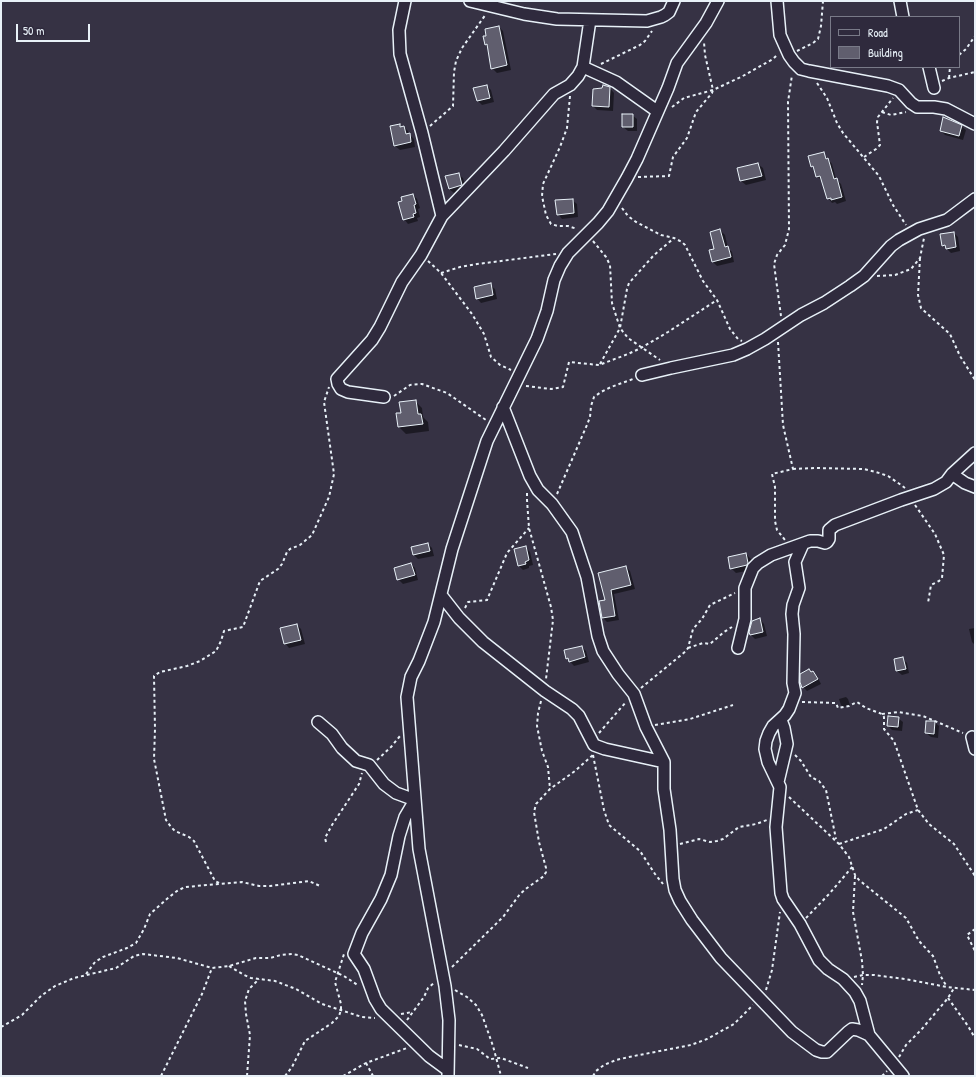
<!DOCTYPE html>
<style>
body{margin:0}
#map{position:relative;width:976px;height:1077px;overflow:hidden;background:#363244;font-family:"Patrick Hand",sans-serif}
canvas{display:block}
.frame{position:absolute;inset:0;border:2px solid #e8f1f8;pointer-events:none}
.legend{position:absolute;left:830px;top:16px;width:130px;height:52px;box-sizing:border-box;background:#2f2a3d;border:1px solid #797a88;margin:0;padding:5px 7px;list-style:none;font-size:12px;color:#e8f1f8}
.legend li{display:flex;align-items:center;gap:8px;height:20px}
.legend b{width:20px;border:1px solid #797a88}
.scale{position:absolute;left:16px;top:24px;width:74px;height:18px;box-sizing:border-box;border:2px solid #e8f1f8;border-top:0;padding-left:5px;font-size:12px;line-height:14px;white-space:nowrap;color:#e8f1f8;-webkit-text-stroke:3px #2f2a3d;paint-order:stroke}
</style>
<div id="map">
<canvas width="976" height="1077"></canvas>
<div class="frame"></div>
<ul class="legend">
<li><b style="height:5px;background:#2f2a3d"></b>Road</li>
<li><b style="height:11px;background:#605e6e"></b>Building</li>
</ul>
<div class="scale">50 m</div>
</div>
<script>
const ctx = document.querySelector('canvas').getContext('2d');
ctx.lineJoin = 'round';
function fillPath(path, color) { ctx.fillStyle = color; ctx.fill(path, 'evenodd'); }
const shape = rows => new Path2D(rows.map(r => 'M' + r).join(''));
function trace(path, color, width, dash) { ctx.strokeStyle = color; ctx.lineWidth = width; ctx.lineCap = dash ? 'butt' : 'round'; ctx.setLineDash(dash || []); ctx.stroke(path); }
const shadow = shape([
 [499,27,503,31,511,70,497,73,492,68,488,46,486,44,487,37],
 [487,86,491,90,494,102,482,105,478,101,475,89],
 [610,88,614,93,613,111,597,110,593,106],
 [632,115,637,119,637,131,628,131,623,127],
 [399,125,402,127,404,127,408,131,409,134,414,139,415,147,400,150,395,146],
 [961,126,966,130,963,140,945,135,941,131],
 [823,153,832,164,836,179,841,184,846,201,837,204,835,202,832,203,828,198,822,181,817,176,816,170,812,166],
 [758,164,763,168,766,180,746,185,741,181,738,169],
 [458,174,463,178,466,189,454,193,449,189],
 [413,195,417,199,420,208,418,209,420,217,417,218,418,221,408,224,404,219],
 [572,200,577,204,578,217,562,219,558,214],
 [720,230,725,235,728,248,732,252,734,262,717,266,713,262],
 [954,233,958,237,960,251,951,253,943,245],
 [490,285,495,289,497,299,481,303,477,298],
 [415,401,422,408,423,417,428,422,429,431,406,434,399,427,397,414,402,414],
 [428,544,432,548,434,556,418,559,414,555,412,548],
 [525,547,530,552,533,565,529,566,529,568,523,570,518,565],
 [746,554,751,559,752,567,751,570,736,573,731,568],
 [411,564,415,568,418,580,403,584,398,579],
 [626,567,630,571,635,589,614,594,619,620,607,622,603,618,606,601,599,574],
 [760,619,764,624,767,636,755,639,751,635],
 [297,625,301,629,305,644,289,648,285,643],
 [975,628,975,645,972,642,969,629],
 [582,647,586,651,589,662,574,666,567,658],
 [902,658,907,663,909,673,902,675,897,671,895,660],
 [811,672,813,672,817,676,821,684,807,691,803,687],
 [846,697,848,699,850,705,843,707,841,705,839,699],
 [898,718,903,722,902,731,892,730,888,726],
 [934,722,939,726,938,738,931,737,926,733]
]);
const building = shape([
 [499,26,507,65,491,69,487,44,485,45,483,36,486,36,485,29,499,26],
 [487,85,490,98,477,101,473,88,487,85],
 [603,85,610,87,609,107,592,106,593,89,602,88,603,85],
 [622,114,633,114,633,127,622,127,622,114],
 [943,117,962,125,959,136,940,131,943,117],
 [400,124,400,127,404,126,406,134,410,133,411,142,394,146,390,126,400,124],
 [824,152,826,159,828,158,834,179,837,178,842,197,831,200,831,198,827,199,820,176,816,177,813,166,811,167,808,156,824,152],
 [758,163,762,176,740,181,737,168,758,163],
 [459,173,462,185,449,189,445,176,459,173],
 [413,194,416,204,414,205,416,213,413,214,414,217,403,220,398,202,402,201,401,197,413,194],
 [573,199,574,213,557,215,555,200,573,199],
 [720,229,725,247,728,246,731,257,712,262,709,250,714,249,710,232,720,229],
 [954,232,956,247,946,249,945,245,942,246,940,234,954,232],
 [491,283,493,295,476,299,474,287,491,283],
 [416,400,418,414,421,414,423,424,398,427,396,413,401,413,399,402,416,400],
 [428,543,430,551,413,555,411,547,428,543],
 [526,546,529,560,525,562,526,564,518,566,514,549,526,546],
 [746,553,748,563,747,565,730,569,728,557,746,553],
 [411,563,415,575,397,580,394,568,411,563],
 [626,566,631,585,611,590,615,616,602,618,599,601,605,600,598,573,626,566],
 [760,618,763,632,750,635,749,632,752,621,760,618],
 [297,624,301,640,284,644,280,628,297,624],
 [582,646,585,657,569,662,568,658,566,659,564,650,582,646],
 [903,657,906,669,896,671,894,659,903,657],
 [809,669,811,672,813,671,818,679,802,688,800,682,800,674,809,669],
 [888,716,899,717,898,727,887,726,888,716],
 [926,721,935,721,934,734,925,733,926,721]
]);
const path = shape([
 [797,51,813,43,818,39,821,26,823,1],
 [959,55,966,49,975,36],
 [601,64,640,45,645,41,652,31],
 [949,78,950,67],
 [942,81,949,78,975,72],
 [817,83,827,98,837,123,843,133,879,176,893,205,906,225],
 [570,96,567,128,560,147,543,184,542,196,546,215,551,224,558,226,568,226,577,229],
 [672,107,684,98,713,90,741,77,773,59,778,54],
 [882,112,891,115,906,112],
 [430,126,453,106,454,72,456,61,462,48,486,14],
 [864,157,876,149,880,145,877,122,878,117,893,98],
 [638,177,669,176,673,157,687,138,696,112,712,93,713,90,705,55,704,42],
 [622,208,628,216,636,222,661,235,674,238,682,242,685,245,703,281,717,300,730,329,738,339,742,341],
 [593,241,606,257,610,265,612,303,620,328,628,338,660,360],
 [920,258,918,295,921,308,950,334,960,356,975,380],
 [428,261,441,273,472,314,484,334,491,357,500,365,511,370],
 [441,273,460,267,477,264,556,254],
 [877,276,895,275,911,269,920,258,924,238],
 [781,316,774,264,777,255,785,245,789,229,788,102,792,75],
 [778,342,783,425,793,469,772,474,775,487,775,521,777,530,785,540],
 [600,364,620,328,627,289,629,283,654,255,673,239],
 [526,386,551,389,563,387,569,362,599,365,628,354,641,348,668,332,717,300],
 [394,396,410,385,422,384,447,393,486,420],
 [793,469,816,468,864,469,876,472,888,476,901,485,905,488],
 [527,493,527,500,529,528,551,607,553,620,546,679],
 [557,494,587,425,590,417,591,406,594,397,601,392,611,387,633,379],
 [915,505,935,534,944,555,942,578,939,581,931,585,928,603],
 [465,608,468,602,487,600,507,553,529,528],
 [688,648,703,643,710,644,724,632,732,627],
 [641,688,686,651,688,648,693,629,702,619,710,605,735,593],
 [541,701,538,713,537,726,542,751,548,767,550,789],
 [802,702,836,703,838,708,849,706,857,702,866,708,882,714,884,717,884,729,894,741,918,810,929,824,954,844,975,876],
 [882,714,898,712,923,716,963,733],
 [655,725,690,719,733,705],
 [599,733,626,702],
 [593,755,604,810,609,825,640,851,655,874,663,884],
 [795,755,801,761,811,777,819,781,826,790,836,839],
 [377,760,391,747,400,736],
 [789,797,839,844,849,857,855,875,859,880,906,918,919,941,933,956,940,975,947,987],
 [326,842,325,838,332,825,359,784,362,773],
 [680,844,699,839,710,842,717,841,723,839,739,827,756,824,767,820],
 [839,844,884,829,906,814,918,810],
 [855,876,853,912,862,961,863,975,862,985],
 [219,883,215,881,194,841,189,837,175,831,171,827,166,820,154,759,155,729,154,676,160,672,187,666,200,661,216,651,221,641,224,631,243,627,260,581,278,569,282,564,287,552,290,549,300,545,312,535,329,497,334,474,324,402,329,387],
 [806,918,830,893,853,866],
 [975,929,967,935,975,951],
 [229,966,244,975,251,978,275,981,296,989,322,1004,362,1017,375,1018],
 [452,967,503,917,520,894,527,888,544,876,546,872,546,868,539,842,534,812,536,804,550,789,575,771,593,755],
 [86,974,95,962,103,957,127,948,136,943,144,929,150,914,168,898,177,891,185,887,242,882,259,886,270,886,309,881,320,886],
 [854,977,863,975,874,975,905,979,947,987,975,990],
 [455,990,467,997,476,1005,482,1015,493,1046,501,1076],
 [766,990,772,970,780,912],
 [948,998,968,1026,975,1038],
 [401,1014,412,1012],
 [407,1020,424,997,428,988,434,983],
 [1,1027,22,1015,41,996,55,986,74,978,116,968,134,956,143,954,177,958,212,968,229,966,256,958,270,958,281,955,292,954,298,955,344,976,359,986],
 [459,1045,477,1049,490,1059,501,1058,528,1068],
 [899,1057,906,1045,921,1030,948,998,954,988],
 [366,1063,373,1076],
 [161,1076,202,994,212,968],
 [247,1076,250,1035,246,1014,245,1001,249,989,259,979],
 [285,1076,292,1067,305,1041,332,1023,339,1016,341,1010,341,1004,335,982,344,954],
 [343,1076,366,1063,407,1048],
 [593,1076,596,1071,604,1065,616,1060,629,1057,691,1045,707,1039,734,1024,753,1005],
 [882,1076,887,1071]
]);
const minor = shape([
 [405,1,399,30,400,54,422,133,442,216],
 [470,1,524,14,557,19,647,21,661,17,665,15,669,12,674,1],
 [777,1,780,35,789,55,794,62,801,69,809,71,888,86,899,90,911,103,917,107,934,107,946,109,975,124],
 [900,1,903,17],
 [583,67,616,82,657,111],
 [929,67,934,88],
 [642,375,671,368,733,355,747,349,765,339,801,315,824,303,850,286,864,276,891,246,899,240,919,229,947,220,975,199],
 [384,397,348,392,341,389,338,384,337,379,372,340,380,327,402,282,421,255,442,216,504,151,554,94,570,85,578,76,583,67,590,20],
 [503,407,530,476,538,490,552,504,572,532,587,577,598,636,603,651,618,674,634,694,646,727,664,762,664,789,670,830,673,879,675,890,680,901,692,920,721,958,792,1032,816,1050,822,1052,827,1052,848,1032,852,1029,858,1030,869,1035],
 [952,474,965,483,975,487],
 [803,544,795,562,799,588,793,605,792,614,794,634,793,683,795,693,789,709,785,715,773,726,769,733,766,741,765,749,768,762,780,787,776,827,781,893,783,899,800,924,819,960,828,969,843,979,855,992,860,1001,869,1035,903,1076],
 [441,595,459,618,483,642,545,691,572,709,579,716,594,745,605,749,664,762],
 [738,648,745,619,745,588,753,568,758,563,771,555,810,541,818,541,825,543,827,542,829,539,829,530,835,525,901,500,934,489,946,482,952,474,975,453],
 [318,722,332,734,342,748,356,761,369,765,384,784,396,793,415,800,405,817,399,836,391,875,381,899,362,933,354,954,364,969,375,999,381,1009,429,1056,448,1070],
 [972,737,975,749],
 [778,782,787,744,784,728,781,720],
 [448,1076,449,1020,445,986,419,849,407,697,411,677,419,661,434,622,452,549,487,441,537,339,547,311,554,280,560,266,568,253,598,223,608,211,627,178,637,159,668,88,677,63,706,23,718,1]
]);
fillPath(shadow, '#0007');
fillPath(building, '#605e6e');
trace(building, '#e8f1f8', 1);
trace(minor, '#e8f1f8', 14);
trace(path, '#e8f1f8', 2, [3, 3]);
trace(minor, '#2f2a3d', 11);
</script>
